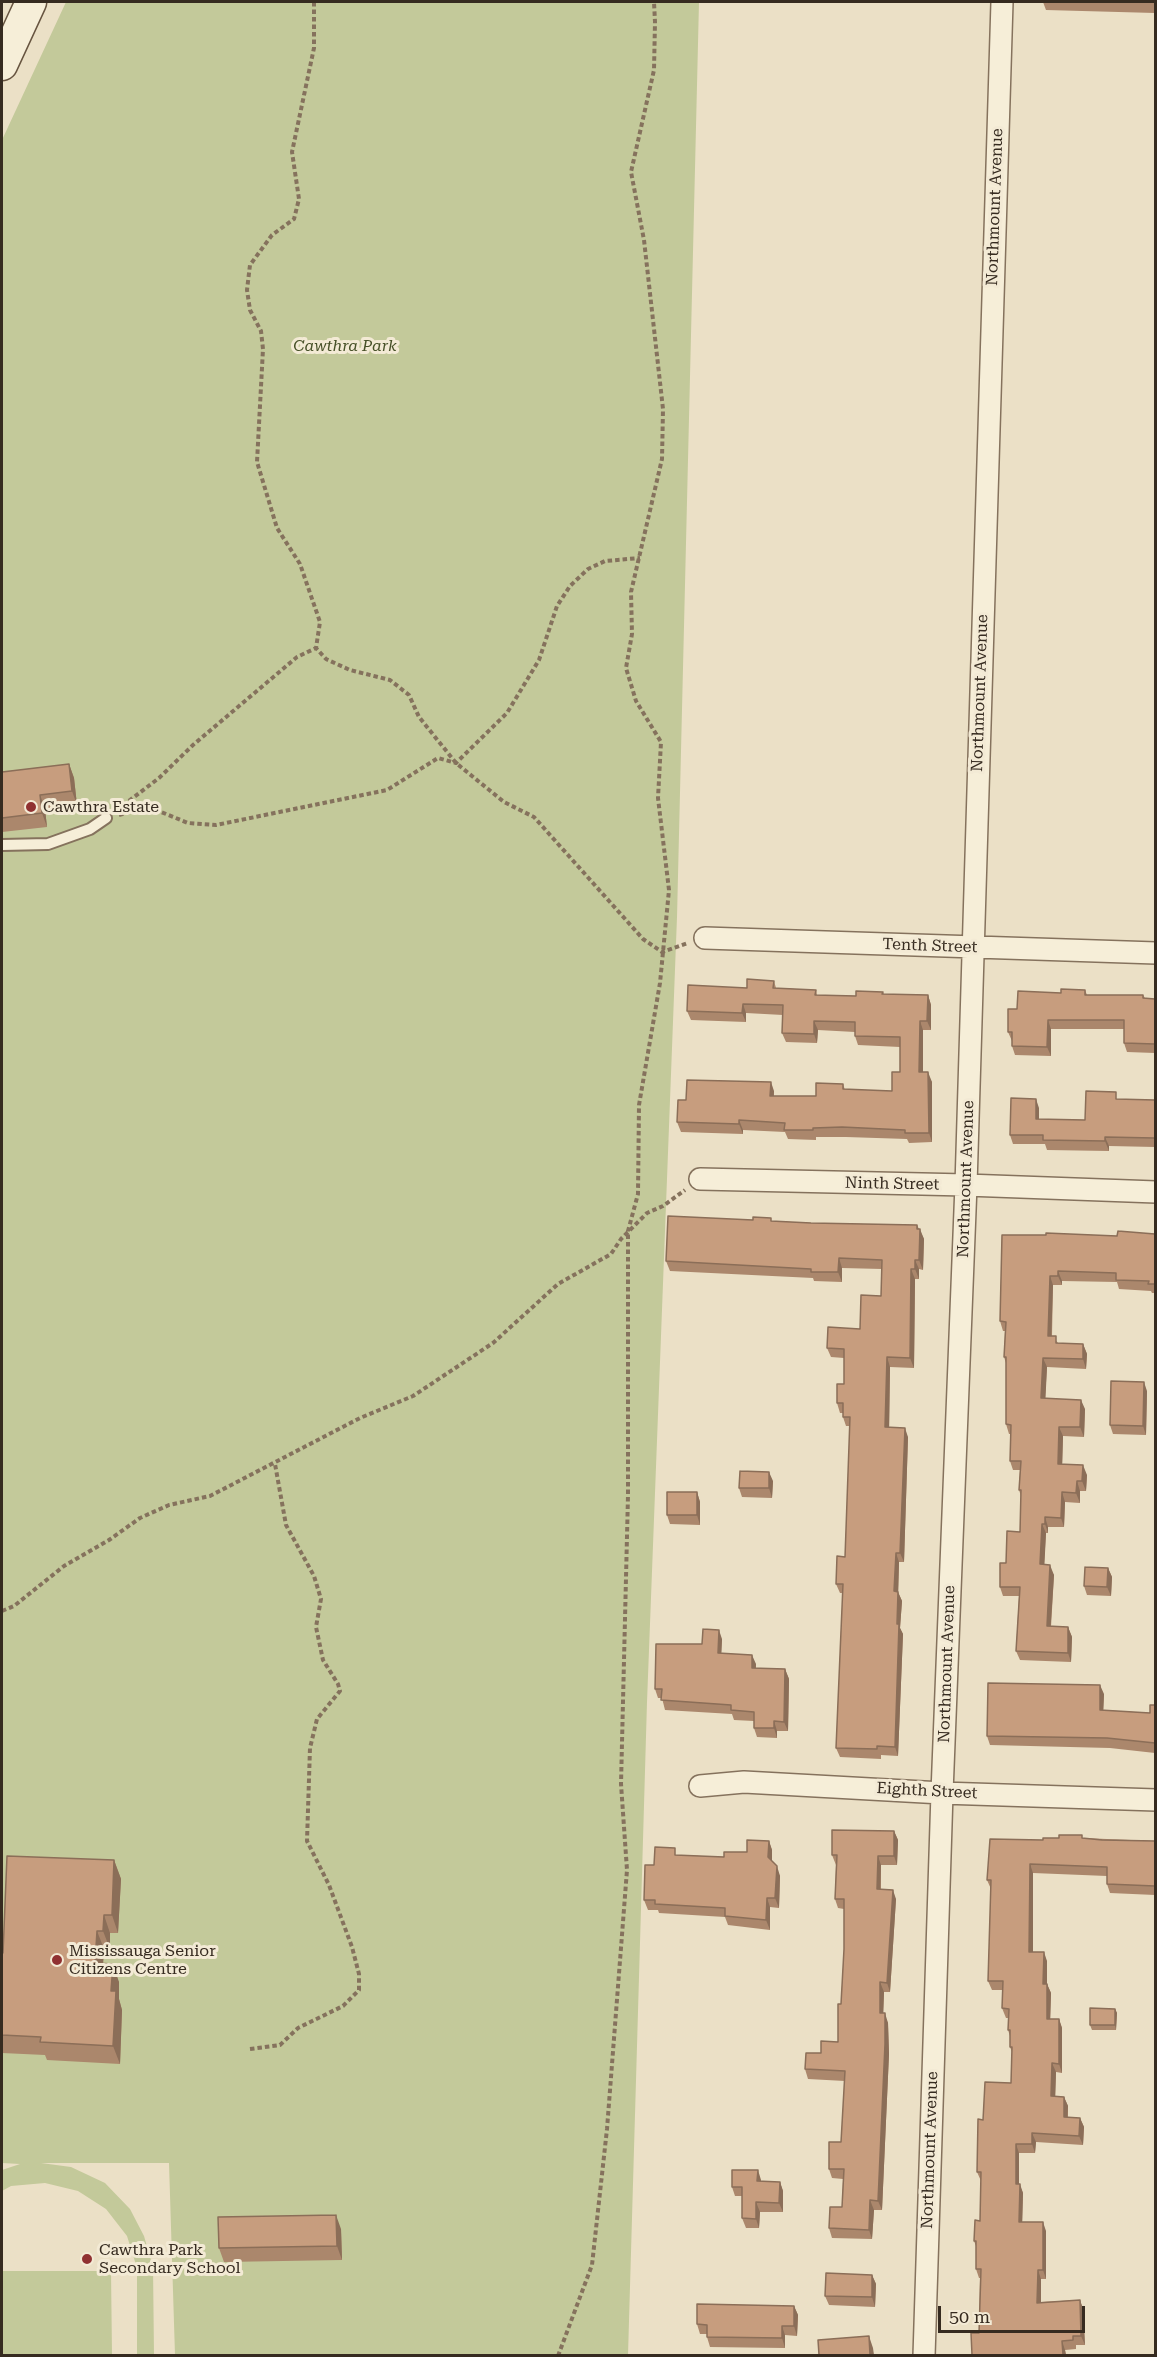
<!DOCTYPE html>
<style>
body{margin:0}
#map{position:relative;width:1157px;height:2357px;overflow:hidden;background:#ebe0c6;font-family:"Roboto Serif",serif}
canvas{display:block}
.frame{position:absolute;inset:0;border:3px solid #362b20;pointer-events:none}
.scale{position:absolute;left:938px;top:2306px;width:147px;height:27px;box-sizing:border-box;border:3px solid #362b20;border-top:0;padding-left:8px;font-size:18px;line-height:21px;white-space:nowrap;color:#362b20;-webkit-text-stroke:4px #f3ead5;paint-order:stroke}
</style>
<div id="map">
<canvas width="1157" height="2357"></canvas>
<div class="frame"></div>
<div class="scale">50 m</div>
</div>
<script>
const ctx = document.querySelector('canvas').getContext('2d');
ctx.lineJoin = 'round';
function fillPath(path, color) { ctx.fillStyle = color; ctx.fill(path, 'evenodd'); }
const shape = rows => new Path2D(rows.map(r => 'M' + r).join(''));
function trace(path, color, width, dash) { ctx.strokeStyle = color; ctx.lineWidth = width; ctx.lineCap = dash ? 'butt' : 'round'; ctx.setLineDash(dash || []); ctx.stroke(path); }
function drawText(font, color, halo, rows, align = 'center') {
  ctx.font = font + ' "Roboto Serif",serif'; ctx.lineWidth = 6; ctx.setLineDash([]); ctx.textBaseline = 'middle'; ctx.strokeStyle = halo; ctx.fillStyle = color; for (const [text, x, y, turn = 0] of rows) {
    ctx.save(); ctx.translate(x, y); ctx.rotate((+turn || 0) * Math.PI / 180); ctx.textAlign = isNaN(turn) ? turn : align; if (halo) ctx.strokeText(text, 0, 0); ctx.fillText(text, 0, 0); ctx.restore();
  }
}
const green = shape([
 [66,2,699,2,677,917,647,1702,628,2355,175,2355,169,2163,41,2163,71,2167,105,2183,130,2209,144,2236,153,2267,154,2355,137,2355,137,2268,127,2236,106,2209,78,2191,45,2183,11,2186,2,2191,2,2170,20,2164,2,2163,2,140],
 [2,2271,111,2271,112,2355,2,2355]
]);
const path = shape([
 [314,2,314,48,292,152,299,199,294,219,272,235,250,265,247,290,250,310,261,331,263,349,257,462,277,528,300,564,320,622,316,648,326,659,350,670,390,680,409,695,419,717,456,763,504,802,534,817,643,939,662,952,688,943],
 [117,810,159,778,193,745,297,657,316,648],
 [119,815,149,807,188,823,216,825,387,790,438,758,456,763,507,713,539,660,557,606,570,586,588,569,605,561,640,558],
 [2,1611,14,1606,64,1566,109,1540,140,1518,169,1505,210,1496,360,1418,413,1396,493,1343,558,1284,611,1254,621,1239,647,1213,663,1206,685,1190],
 [2,1951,2,1945],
 [250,2049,280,2045,298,2028,343,2006,359,1990,359,1974,352,1947,329,1885,307,1841,310,1748,317,1719,340,1691,338,1684,323,1660,316,1627,321,1599,314,1576,286,1525,275,1464],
 [558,2356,592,2265,607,2129,627,1870,621,1784,628,1495,628,1231,638,1194,639,1105,660,983,669,890,658,798,661,742,636,701,626,668,632,634,631,592,662,459,663,409,644,240,631,172,654,70,655,22,654,2]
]);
const lane = shape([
 [2,845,48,844,90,829,106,818]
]);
const street = shape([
 [705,938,1156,953],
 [700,1179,966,1185,1156,1192],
 [700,1786,744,1782,942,1793,1156,1800],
 [924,2356,942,1793,966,1185,1002,2]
]);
const secondary = shape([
 [2,65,31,2]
]);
const wall = shape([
 [1043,2,1155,2,1155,13,1046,10],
 [69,764,74,778,77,805,45,809,47,827,2,832,2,772],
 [774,981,776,988,816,990,817,995,856,996,883,992,884,994,928,995,931,1005,931,1030,923,1030,923,1072,932,1082,932,1142,909,1143,907,1139,846,1137,816,1137,816,1140,788,1139,785,1132,743,1130,743,1134,681,1132,677,1122,686,1100,774,1091,774,1096,816,1096,843,1084,845,1090,892,1091,900,1072,900,1047,858,1045,855,1036,855,1032,818,1030,817,1043,786,1042,782,1033,783,1015,746,1013,746,1022,691,1020,687,1011,747,988],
 [1085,990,1087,995,1143,995,1145,998,1155,999,1155,1053,1127,1052,1124,1043,1124,1029,1051,1029,1051,1056,1015,1055,1012,1046,1012,1041,1008,1032,1017,1009,1061,993],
 [1118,1099,1155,1100,1155,1147,1109,1146,1109,1151,1047,1150,1045,1144,1013,1144,1010,1135,1039,1108,1039,1119,1085,1120],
 [772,1221,811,1223,917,1225,924,1239,923,1270,919,1269,919,1279,915,1279,914,1368,890,1367,889,1427,908,1437,904,1562,899,1562,898,1592,902,1601,900,1628,903,1634,898,1756,881,1755,881,1759,840,1757,836,1748,843,1593,840,1593,836,1584,845,1557,850,1426,846,1426,843,1417,843,1413,840,1413,837,1403,844,1384,844,1358,831,1357,827,1348,860,1329,881,1296,882,1269,842,1268,842,1282,814,1281,813,1278,670,1271,666,1261],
 [1155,1234,1155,1293,1152,1293,1151,1291,1119,1289,1117,1282,1062,1281,1062,1285,1053,1285,1052,1336,1059,1344,1083,1344,1087,1354,1086,1369,1047,1367,1045,1398,1085,1409,1084,1437,1063,1436,1062,1464,1087,1475,1086,1491,1080,1491,1080,1503,1065,1502,1064,1527,1048,1527,1048,1533,1046,1533,1044,1564,1054,1575,1051,1627,1068,1627,1072,1637,1071,1662,1020,1660,1016,1651,1019,1596,1003,1596,1000,1587,1006,1563,1020,1532,1021,1496,1019,1490,1020,1470,1013,1470,1010,1461,1011,1434,1009,1434,1006,1424,1006,1363,1004,1357,1005,1331,1003,1331,1000,1321,1002,1235,1117,1236],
 [1147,1391,1146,1435,1113,1434,1110,1425],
 [773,1481,772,1498,742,1497,739,1488],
 [697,1492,700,1502,700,1525,670,1524,667,1515],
 [1108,1568,1112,1577,1111,1596,1087,1595,1084,1586],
 [722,1639,721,1653,756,1664,756,1668,785,1669,789,1679,788,1731,777,1731,777,1738,757,1737,754,1728,754,1721,734,1720,732,1714,665,1710,662,1698,658,1698,655,1689,702,1644],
 [1104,1694,1103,1710,1150,1713,1155,1705,1155,1753,1110,1748,990,1745,987,1736],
 [894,1831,898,1840,897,1865,881,1865,881,1889,896,1899,890,1992,884,1992,883,2013,888,2023,889,2054,882,2210,874,2210,872,2239,832,2238,829,2228,842,2207,843,2179,832,2178,829,2169,841,2142,845,2081,808,2079,805,2069,821,2053,838,2042,841,2004,844,1949,844,1909,838,1908,835,1899,836,1865,832,1855],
 [1083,1838,1155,1841,1155,1895,1110,1893,1107,1884,1107,1876,1033,1873,1033,1952,1047,1961,1047,1984,1051,1993,1050,2019,1059,2019,1062,2028,1062,2073,1056,2072,1055,2096,1064,2097,1068,2106,1068,2118,1080,2118,1084,2127,1083,2145,1036,2142,1035,2153,1019,2153,1019,2184,1023,2193,1022,2222,1046,2231,1046,2279,1041,2279,1041,2302,1080,2300,1083,2309,1085,2345,1076,2345,1076,2349,1065,2350,1066,2355,972,2355,979,2333,980,2278,979,2278,976,2269,976,2246,974,2241,980,2221,981,2181,977,2172,983,2120,1011,2083,1012,2052,1010,2047,1010,2036,1008,2030,1009,2018,1006,2018,1002,2008,1003,1990,992,1990,988,1981,991,1889,987,1880,1043,1840],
 [769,1841,772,1850,772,1861,780,1876,779,1908,770,1907,770,1930,728,1925,725,1917,659,1913,658,1910,648,1910,644,1900,654,1865,678,1855,724,1857,747,1852],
 [114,1860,121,1879,118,1933,110,1933,110,1949,104,1949,103,1963,119,1982,119,1999,122,2010,120,2064,47,2060,45,2055,2,2053,2,1953,3,1953],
 [1115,2009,1117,2013,1116,2030,1092,2030,1090,2025],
 [761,2180,761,2182,780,2182,783,2191,783,2212,760,2212,759,2228,746,2228,742,2218,742,2196,735,2196,732,2187],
 [341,2229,342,2260,224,2262,219,2248],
 [872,2275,876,2284,875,2307,829,2305,825,2296],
 [794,2306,798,2315,797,2336,785,2335,785,2348,710,2347,707,2337,707,2334,700,2334,697,2324]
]);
const shadedWall = shape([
 [69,764,74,778,77,805,72,791],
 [40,795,45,809,47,827,42,813],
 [928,995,931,1005,931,1030,927,1021],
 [743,1004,746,1013,746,1022,742,1013],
 [1048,1020,1051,1029,1051,1056,1047,1047],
 [814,1021,818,1030,817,1043,814,1034],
 [920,1021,923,1030,923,1082,919,1072],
 [928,1072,932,1082,932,1142,929,1133],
 [771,1082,774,1091,773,1105,770,1096],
 [1036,1099,1039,1108,1039,1128,1036,1119],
 [739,1120,743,1130,743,1134,739,1124],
 [1105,1137,1109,1146,1109,1151,1105,1141],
 [917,1225,920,1234,920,1229,924,1239,923,1270,919,1260],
 [839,1258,842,1268,842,1282,838,1272],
 [915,1260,919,1269,919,1279,915,1269],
 [911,1269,915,1279,914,1368,910,1358],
 [1058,1271,1062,1281,1062,1285,1058,1276],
 [1050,1276,1053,1285,1051,1345,1048,1336],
 [1083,1344,1087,1354,1086,1369,1083,1359],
 [887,1357,890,1367,889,1436,885,1427],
 [1043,1358,1047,1367,1045,1408,1041,1398],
 [1144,1382,1147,1391,1146,1435,1143,1426],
 [1081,1400,1085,1409,1084,1437,1080,1427],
 [1059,1427,1063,1436,1062,1473,1058,1464],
 [905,1428,908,1437,904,1562,900,1553],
 [1083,1465,1087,1475,1086,1491,1082,1481],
 [769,1472,773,1481,772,1498,769,1488],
 [1077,1481,1080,1491,1080,1503,1076,1493],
 [697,1492,700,1502,700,1525,697,1515],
 [1062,1492,1065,1502,1064,1527,1061,1518],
 [1045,1517,1048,1527,1048,1533,1045,1524],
 [1042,1524,1046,1533,1044,1573,1040,1564],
 [896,1553,899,1562,898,1601,894,1591],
 [1050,1565,1054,1575,1050,1636,1047,1626],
 [1108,1568,1112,1577,1111,1596,1107,1587],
 [898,1592,902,1601,900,1628,903,1634,898,1756,895,1747],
 [1068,1627,1072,1637,1071,1662,1068,1653],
 [719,1630,722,1639,721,1663,718,1653],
 [752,1655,756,1664,755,1678,752,1668],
 [785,1669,789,1679,788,1731,784,1722],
 [1100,1685,1104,1694,1103,1720,1100,1710],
 [774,1721,777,1731,777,1738,774,1728],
 [894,1831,898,1840,897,1865,894,1856],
 [769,1841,772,1850,772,1867,768,1857],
 [878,1856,881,1865,880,1899,877,1889],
 [114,1860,121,1879,118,1933,112,1915],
 [1030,1864,1033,1873,1033,1961,1029,1952],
 [777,1866,780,1876,779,1908,775,1898],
 [893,1890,896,1899,890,1992,887,1983],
 [767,1898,770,1907,770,1930,766,1920],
 [104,1915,110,1933,110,1949,103,1931],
 [97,1931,104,1949,102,1981,95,1963],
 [1044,1952,1047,1961,1047,1993,1043,1984],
 [113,1964,119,1982,119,1999,122,2010,120,2064,113,2046,111,1991],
 [880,1982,884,1992,883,2023,880,2013],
 [1047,1984,1051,1993,1050,2028,1047,2019],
 [1115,2009,1117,2013,1116,2030,1115,2025],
 [885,2013,888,2023,889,2054,882,2210,878,2201],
 [1059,2019,1062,2028,1062,2073,1059,2064],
 [1052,2063,1056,2072,1055,2105,1051,2096],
 [1064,2097,1068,2106,1067,2126,1064,2117],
 [1080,2118,1084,2127,1083,2145,1079,2136],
 [1032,2133,1036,2142,1035,2153,1032,2144],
 [1016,2144,1019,2153,1019,2193,1016,2184],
 [758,2170,761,2180,761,2191,757,2181],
 [780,2182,783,2191,783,2212,779,2203],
 [1020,2184,1023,2193,1022,2231,1019,2222],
 [870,2200,874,2210,872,2239,869,2230],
 [756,2202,760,2212,759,2228,756,2219],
 [336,2215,341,2229,342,2260,337,2246],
 [1043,2222,1046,2231,1046,2279,1043,2270],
 [1038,2270,1041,2279,1041,2312,1037,2303],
 [872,2275,876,2284,875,2307,872,2297],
 [1080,2300,1083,2309,1085,2345,1081,2336],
 [794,2306,798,2315,797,2336,794,2326],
 [782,2326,785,2335,785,2348,782,2338],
 [869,2336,873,2348,874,2355,870,2355],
 [1062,2341,1065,2350,1066,2355,1063,2355]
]);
const building = shape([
 [69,764,72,791,40,795,42,813,2,818,2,772,69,764],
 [747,979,774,981,773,988,816,990,815,995,856,996,856,991,883,992,882,994,928,995,927,1021,920,1021,919,1072,928,1072,929,1133,905,1133,905,1130,842,1127,813,1128,813,1130,784,1130,785,1123,739,1120,739,1124,677,1122,678,1100,686,1100,687,1080,771,1082,770,1096,816,1096,816,1083,843,1084,843,1089,892,1091,892,1072,900,1072,900,1037,855,1036,855,1022,814,1021,814,1034,782,1033,783,1005,743,1004,742,1013,687,1011,688,985,747,988,747,979],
 [1061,989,1085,990,1085,995,1143,995,1143,998,1155,999,1155,1044,1124,1043,1124,1020,1048,1020,1047,1047,1012,1046,1012,1032,1008,1032,1008,1009,1017,1009,1018,991,1061,993,1061,989],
 [1086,1091,1116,1092,1116,1099,1155,1100,1155,1138,1105,1137,1105,1141,1043,1140,1043,1135,1010,1135,1011,1098,1036,1099,1036,1119,1085,1120,1086,1091],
 [668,1216,753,1220,753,1217,771,1218,771,1221,811,1223,917,1225,917,1229,920,1229,919,1260,915,1260,915,1269,911,1269,910,1358,887,1357,885,1427,905,1428,900,1553,896,1553,894,1591,898,1592,897,1624,899,1624,895,1747,877,1746,877,1749,836,1748,843,1584,836,1584,837,1556,845,1557,850,1417,843,1417,843,1403,837,1403,837,1384,844,1384,844,1349,827,1348,828,1327,860,1329,861,1295,881,1296,882,1260,839,1258,838,1272,811,1272,811,1269,666,1261,668,1216],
 [1118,1231,1155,1234,1155,1284,1148,1284,1149,1281,1116,1280,1116,1273,1058,1271,1058,1276,1050,1276,1048,1336,1056,1336,1056,1343,1083,1344,1083,1359,1043,1358,1041,1398,1081,1400,1080,1427,1059,1427,1058,1464,1083,1465,1082,1481,1077,1481,1076,1493,1062,1492,1061,1518,1045,1517,1045,1524,1042,1524,1040,1564,1050,1565,1047,1626,1068,1627,1068,1653,1016,1651,1020,1587,1000,1587,1000,1563,1006,1563,1007,1531,1020,1532,1021,1490,1019,1490,1021,1461,1010,1461,1011,1425,1006,1424,1006,1357,1004,1357,1006,1322,1000,1321,1002,1235,1046,1235,1046,1233,1117,1236,1118,1231],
 [1111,1381,1144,1382,1143,1426,1110,1425,1111,1381],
 [740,1471,769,1472,769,1488,739,1488,740,1471],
 [667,1492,697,1492,697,1515,667,1515,667,1492],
 [1085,1567,1108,1568,1107,1587,1084,1586,1085,1567],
 [703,1629,719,1630,718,1653,752,1655,752,1668,785,1669,784,1722,774,1721,774,1728,754,1728,754,1712,731,1710,731,1705,661,1700,662,1689,655,1689,656,1644,702,1644,703,1629],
 [988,1683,1100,1685,1100,1710,1150,1713,1150,1705,1155,1705,1155,1743,1107,1738,987,1736,988,1683],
 [832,1830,894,1831,894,1856,878,1856,877,1889,893,1890,887,1983,880,1982,880,2013,885,2013,885,2044,878,2201,870,2200,869,2230,829,2228,830,2207,842,2207,844,2169,829,2169,829,2142,841,2142,845,2071,805,2069,806,2053,821,2053,821,2041,838,2042,838,2004,841,2004,844,1949,844,1899,835,1899,837,1855,832,1855,832,1830],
 [1059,1835,1082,1835,1082,1838,1102,1840,1155,1841,1155,1886,1107,1884,1107,1867,1030,1864,1029,1952,1044,1952,1043,1984,1047,1984,1047,2019,1059,2019,1059,2064,1052,2063,1051,2096,1064,2097,1064,2117,1080,2118,1079,2136,1032,2133,1032,2144,1016,2144,1016,2184,1020,2184,1019,2222,1043,2222,1043,2270,1038,2270,1037,2303,1080,2300,1081,2336,1073,2336,1073,2340,1062,2341,1063,2355,972,2355,971,2333,979,2333,981,2269,976,2269,976,2241,974,2241,975,2220,980,2221,981,2172,977,2172,978,2119,983,2120,985,2082,1011,2083,1012,2047,1010,2047,1010,2030,1008,2030,1009,2009,1002,2008,1003,1981,988,1981,991,1880,987,1880,990,1839,1043,1840,1043,1838,1059,1838,1059,1835],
 [747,1840,769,1841,768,1857,777,1866,775,1898,767,1898,766,1920,725,1916,725,1908,655,1904,655,1900,644,1900,645,1865,654,1865,655,1847,675,1848,675,1855,724,1857,724,1852,747,1852,747,1840],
 [7,1856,114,1860,112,1915,104,1915,103,1931,97,1931,95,1963,113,1964,111,1991,116,1991,113,2046,40,2042,41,2037,2,2035,2,1953,3,1953,7,1856],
 [1090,2008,1115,2009,1115,2025,1090,2025,1090,2008],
 [732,2170,758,2170,757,2181,780,2182,779,2203,756,2202,756,2219,742,2218,742,2187,732,2187,732,2170],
 [336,2215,337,2246,219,2248,218,2217,336,2215],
 [826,2273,872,2275,872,2297,825,2296,826,2273],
 [697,2304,794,2306,794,2326,782,2326,782,2338,707,2337,707,2325,697,2324,697,2304],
 [869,2336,870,2355,819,2355,818,2340,869,2336]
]);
const markers = [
 [31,807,6,"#903131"],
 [57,1960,6,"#903131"],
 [87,2259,6,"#903131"]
];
const streetNames = [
 ["Northmount Avenue",995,207,-88],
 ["Northmount Avenue",980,693,-88],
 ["Tenth Street",930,946,2],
 ["Northmount Avenue",966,1179,-88],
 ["Ninth Street",892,1184,1],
 ["Northmount Avenue",947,1664,-88],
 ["Eighth Street",927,1791,3],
 ["Northmount Avenue",930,2150,-88]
];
const parkNames = [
 ["Cawthra Park",345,346]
];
const poiNames = [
 ["Cawthra Estate",43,807],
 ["Mississauga Senior",69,1951],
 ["Citizens Centre",69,1969],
 ["Cawthra Park",99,2250],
 ["Secondary School",99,2268]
];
fillPath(green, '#c3c99a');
trace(lane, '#85725d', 14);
trace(street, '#85725d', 24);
trace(secondary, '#675440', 33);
trace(path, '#85725d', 4, [4.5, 3]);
trace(lane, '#f6eed8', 10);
trace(street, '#f6eed8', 21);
trace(secondary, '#f6eed8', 30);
fillPath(wall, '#ab876c');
fillPath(shadedWall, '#8b6e58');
fillPath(building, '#c79d7e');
trace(building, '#8b6e58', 1.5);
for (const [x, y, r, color] of markers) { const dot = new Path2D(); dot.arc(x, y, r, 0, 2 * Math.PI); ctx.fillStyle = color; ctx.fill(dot); trace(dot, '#f3ead5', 2); }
drawText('16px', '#362b20', '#f3ead5', streetNames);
drawText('italic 16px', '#475128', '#f3ead5', parkNames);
drawText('16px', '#362b20', '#f3ead5', poiNames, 'left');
</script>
